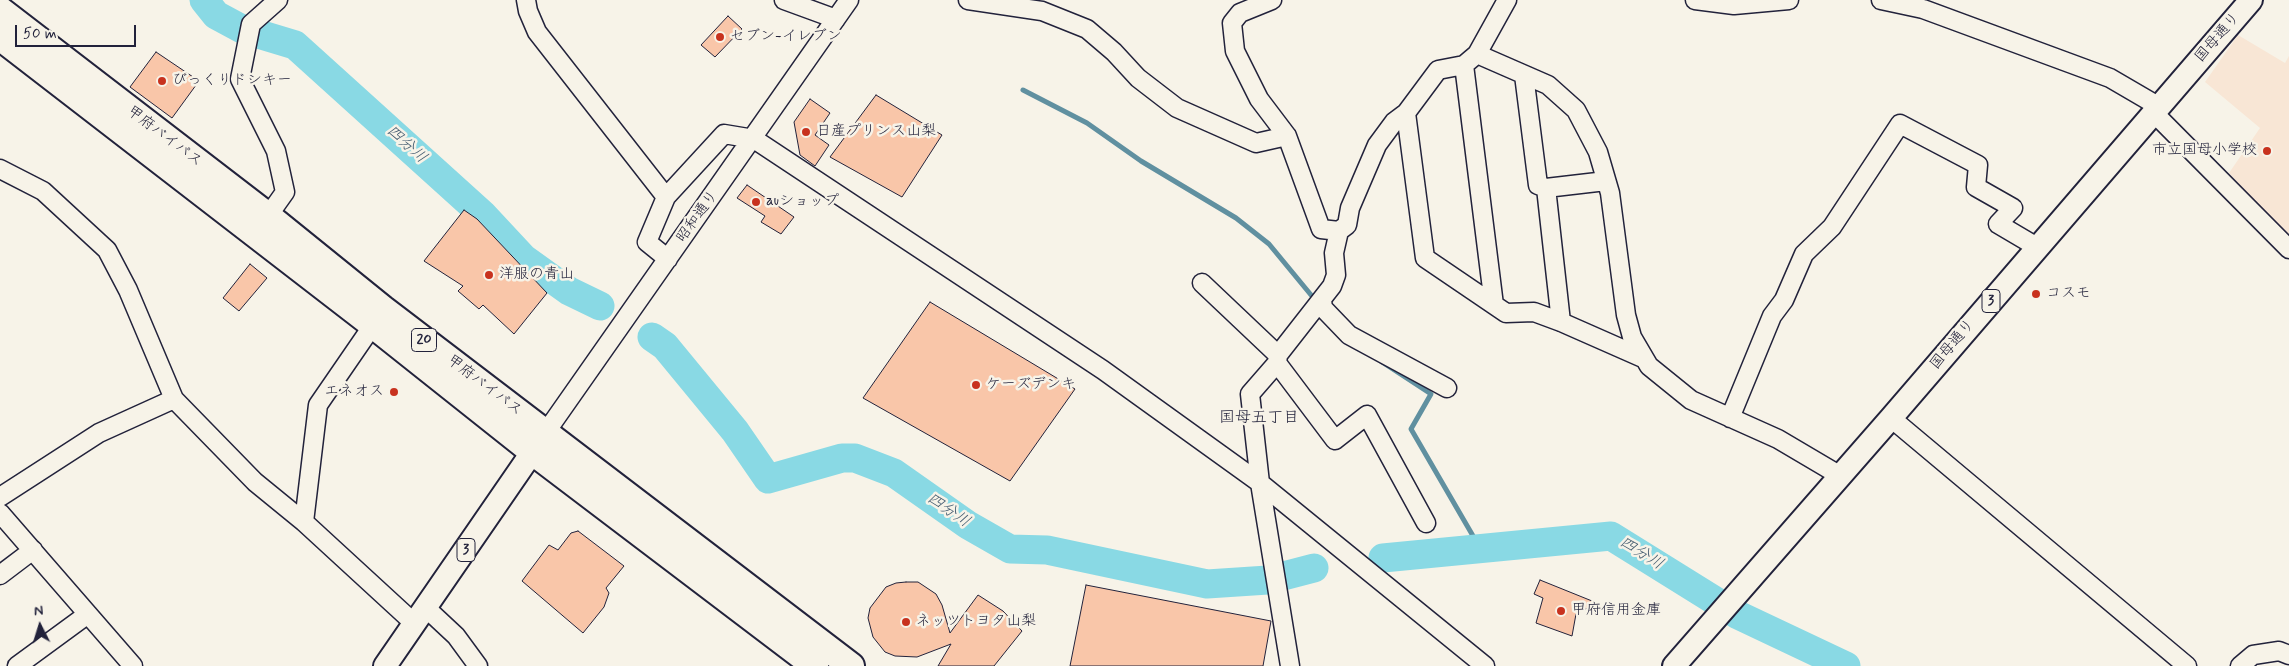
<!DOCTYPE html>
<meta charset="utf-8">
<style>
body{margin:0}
#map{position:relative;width:2289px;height:666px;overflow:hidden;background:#f7f3e8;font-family:Mynerve,sans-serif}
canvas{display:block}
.north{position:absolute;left:15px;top:601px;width:50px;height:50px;-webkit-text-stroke:4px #f7f3e8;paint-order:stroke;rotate:355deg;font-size:14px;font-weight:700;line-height:20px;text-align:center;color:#22223b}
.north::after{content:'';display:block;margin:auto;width:18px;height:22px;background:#22223b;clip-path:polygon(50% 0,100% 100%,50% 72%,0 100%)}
.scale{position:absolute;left:15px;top:25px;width:121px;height:22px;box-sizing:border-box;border:2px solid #22223b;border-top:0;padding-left:6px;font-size:15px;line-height:18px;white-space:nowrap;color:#22223b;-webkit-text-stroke:4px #f7f3e8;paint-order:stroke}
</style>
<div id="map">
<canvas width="2289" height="666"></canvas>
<div class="north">N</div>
<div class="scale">50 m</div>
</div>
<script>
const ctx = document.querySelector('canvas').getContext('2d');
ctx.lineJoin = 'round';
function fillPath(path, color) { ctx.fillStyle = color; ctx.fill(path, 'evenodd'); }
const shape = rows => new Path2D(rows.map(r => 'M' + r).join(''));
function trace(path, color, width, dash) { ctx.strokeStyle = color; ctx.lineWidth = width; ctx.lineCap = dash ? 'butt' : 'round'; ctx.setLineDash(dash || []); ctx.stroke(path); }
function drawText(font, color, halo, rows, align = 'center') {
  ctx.font = font + ' Mynerve,"Klee One",sans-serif'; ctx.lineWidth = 5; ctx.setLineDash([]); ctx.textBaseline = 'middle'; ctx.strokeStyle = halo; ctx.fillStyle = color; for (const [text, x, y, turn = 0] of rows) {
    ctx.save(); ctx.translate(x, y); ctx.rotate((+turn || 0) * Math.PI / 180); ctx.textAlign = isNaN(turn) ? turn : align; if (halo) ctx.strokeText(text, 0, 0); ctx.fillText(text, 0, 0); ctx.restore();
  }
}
const built = shape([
 [2238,35,2285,63,2289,56,2289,239,2229,173,2260,128,2205,82]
]);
const stream = shape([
 [1023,90,1087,123,1141,161,1236,218,1269,244,1316,301],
 [1382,362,1431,394,1411,429,1480,548]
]);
const river = shape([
 [204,0,216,15,242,29,295,45,482,214,523,258,569,291,600,306],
 [652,337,665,346,735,431,768,479,842,458,855,458,894,473,968,525,1010,549,1047,550,1207,584,1268,580,1314,568],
 [1383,558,1611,536,1738,615,1846,666]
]);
const building = shape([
 [728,16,742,29,715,57,701,45,728,16],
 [156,52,199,81,172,118,130,87,156,52],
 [876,95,942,135,902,197,830,157,876,95],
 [810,99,830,113,815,135,829,145,815,166,800,155,794,122,810,99],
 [747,185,794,217,781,234,761,222,765,216,737,198,747,185],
 [464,210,477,219,547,293,514,334,483,305,479,309,458,291,463,286,424,261,464,210],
 [250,264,267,278,239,311,223,298,250,264],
 [930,302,1075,389,1010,481,863,398,930,302],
 [578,531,624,566,606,588,609,593,604,607,583,633,522,581,549,545,558,550,571,533,578,531],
 [1540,580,1597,603,1576,614,1572,636,1536,623,1543,598,1534,594,1540,580],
 [906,582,918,582,936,594,942,605,950,633,978,595,1003,611,1022,631,994,666,938,666,951,644,917,657,895,656,885,652,873,637,868,618,870,608,886,587,896,583,906,582],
 [1086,585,1271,621,1263,666,1070,666,1086,585]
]);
const minor = shape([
 [526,0,528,11,537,32,666,197],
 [784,0,836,19],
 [968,0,1042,11,1087,29,1114,52,1138,78,1177,108,1256,143,1287,136],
 [1272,0,1240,13,1232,23,1235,51,1259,99,1287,136,1321,229,1339,231],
 [1695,0,1734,5,1789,0],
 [1881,0,1923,9,2110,78,2158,106],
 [1477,54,1548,85,1576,110,1598,152,1610,193,1626,315,1632,337,1649,366,1691,400,1778,439,1839,475],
 [1464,65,1494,305],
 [1524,75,1538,185,1546,188,1561,322],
 [2153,112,2289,249],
 [1406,113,1425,258,1506,313,1534,312,1561,322,1645,359],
 [0,169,43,191,107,250,128,290,174,399,255,482,304,522,415,624],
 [1546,188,1606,181],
 [268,216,285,192,276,151,240,79,251,24,278,0],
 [668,259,647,242,666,197,724,134,754,139,1103,370,1260,483,1485,666],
 [1202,283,1278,355],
 [1322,300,1323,308,1349,335,1447,388],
 [1277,363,1335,440,1367,415,1426,523],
 [1730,418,1772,316,1784,300,1804,254,1832,227,1900,124,1978,165,1976,187,2013,208,1998,224,2037,247],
 [1891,418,2187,666],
 [546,432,849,0],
 [0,497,99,433,174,399],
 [0,513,133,666],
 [304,522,318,405,373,325],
 [0,575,33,550],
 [426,608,456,636,478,666],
 [17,666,88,614],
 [1290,666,1260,483,1250,394,1277,363,1278,355,1332,286,1336,275,1334,253,1339,231,1347,225,1350,208,1377,145,1394,122,1406,113,1438,70,1464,65,1477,54,1507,0],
 [2240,666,2253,655,2279,651,2289,655]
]);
const major = shape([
 [385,666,542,438],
 [1674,666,1891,418,2251,0]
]);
const highway = shape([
 [0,10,268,216,383,309,851,666],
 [0,37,373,325,533,452,815,666]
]);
const markers = [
 [720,37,5,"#c8321e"],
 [162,81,5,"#c8321e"],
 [806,132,5,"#c8321e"],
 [2267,151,5,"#c8321e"],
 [756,202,5,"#c8321e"],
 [489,275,5,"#c8321e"],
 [2036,294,5,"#c8321e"],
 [976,385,5,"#c8321e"],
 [394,392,5,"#c8321e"],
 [1561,611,5,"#c8321e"],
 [906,622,5,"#c8321e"]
];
const shields = [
 [1991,301,18],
 [424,340,25],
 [466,550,18]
];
const shieldNames = [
 ["3",1991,301],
 ["20",424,340],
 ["3",466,550]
];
const poiNames = [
 ["セブン-イレブン",730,37],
 ["びっくりドンキー",172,81],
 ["日産プリンス山梨",816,132],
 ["市立国母小学校",2257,151,"right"],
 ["auショップ",766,202],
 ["洋服の青山",499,275],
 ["コスモ",2046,294],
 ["ケーズデンキ",986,385],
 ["エネオス",384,392,"right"],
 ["甲府信用金庫",1571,611],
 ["ネッツトヨタ山梨",916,622]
];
const streetNames = [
 ["国母通り",2218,38,-49],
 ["甲府バイパス",164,137,37],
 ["昭和通り",698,217,-54],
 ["国母通り",1953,345,-50],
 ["甲府バイパス",484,386,37]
];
const waterNames = [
 ["四分川",406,145,42],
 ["四分川",948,511,34],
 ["四分川",1641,554,32]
];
const neighbourhoodNames = [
 ["国母五丁目",1259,419]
];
fillPath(built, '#f8e6d5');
trace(stream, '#6090a0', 5);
trace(river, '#89d9e4', 29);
fillPath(building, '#f9c6a9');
trace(building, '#22223b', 1);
trace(minor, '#22223b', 21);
trace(major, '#22223b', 26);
trace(highway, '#22223b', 30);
trace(minor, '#f7f3e8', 18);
trace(major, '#f7f3e8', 22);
trace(highway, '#f7f3e8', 26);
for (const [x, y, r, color] of markers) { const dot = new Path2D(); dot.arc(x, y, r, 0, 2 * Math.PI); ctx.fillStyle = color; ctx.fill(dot); trace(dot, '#f7f3e8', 2); }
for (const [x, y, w] of shields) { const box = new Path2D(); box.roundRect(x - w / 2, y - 11.5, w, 23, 4); ctx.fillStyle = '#f7f3e8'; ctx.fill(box); trace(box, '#22223b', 1); }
drawText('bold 14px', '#22223b', null, shieldNames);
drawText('15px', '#22223b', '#f7f3e8', poiNames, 'left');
drawText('15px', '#22223b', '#f7f3e8', streetNames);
drawText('italic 16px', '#41596e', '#f7f3e8', waterNames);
drawText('16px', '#22223b', '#f7f3e8', neighbourhoodNames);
</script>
